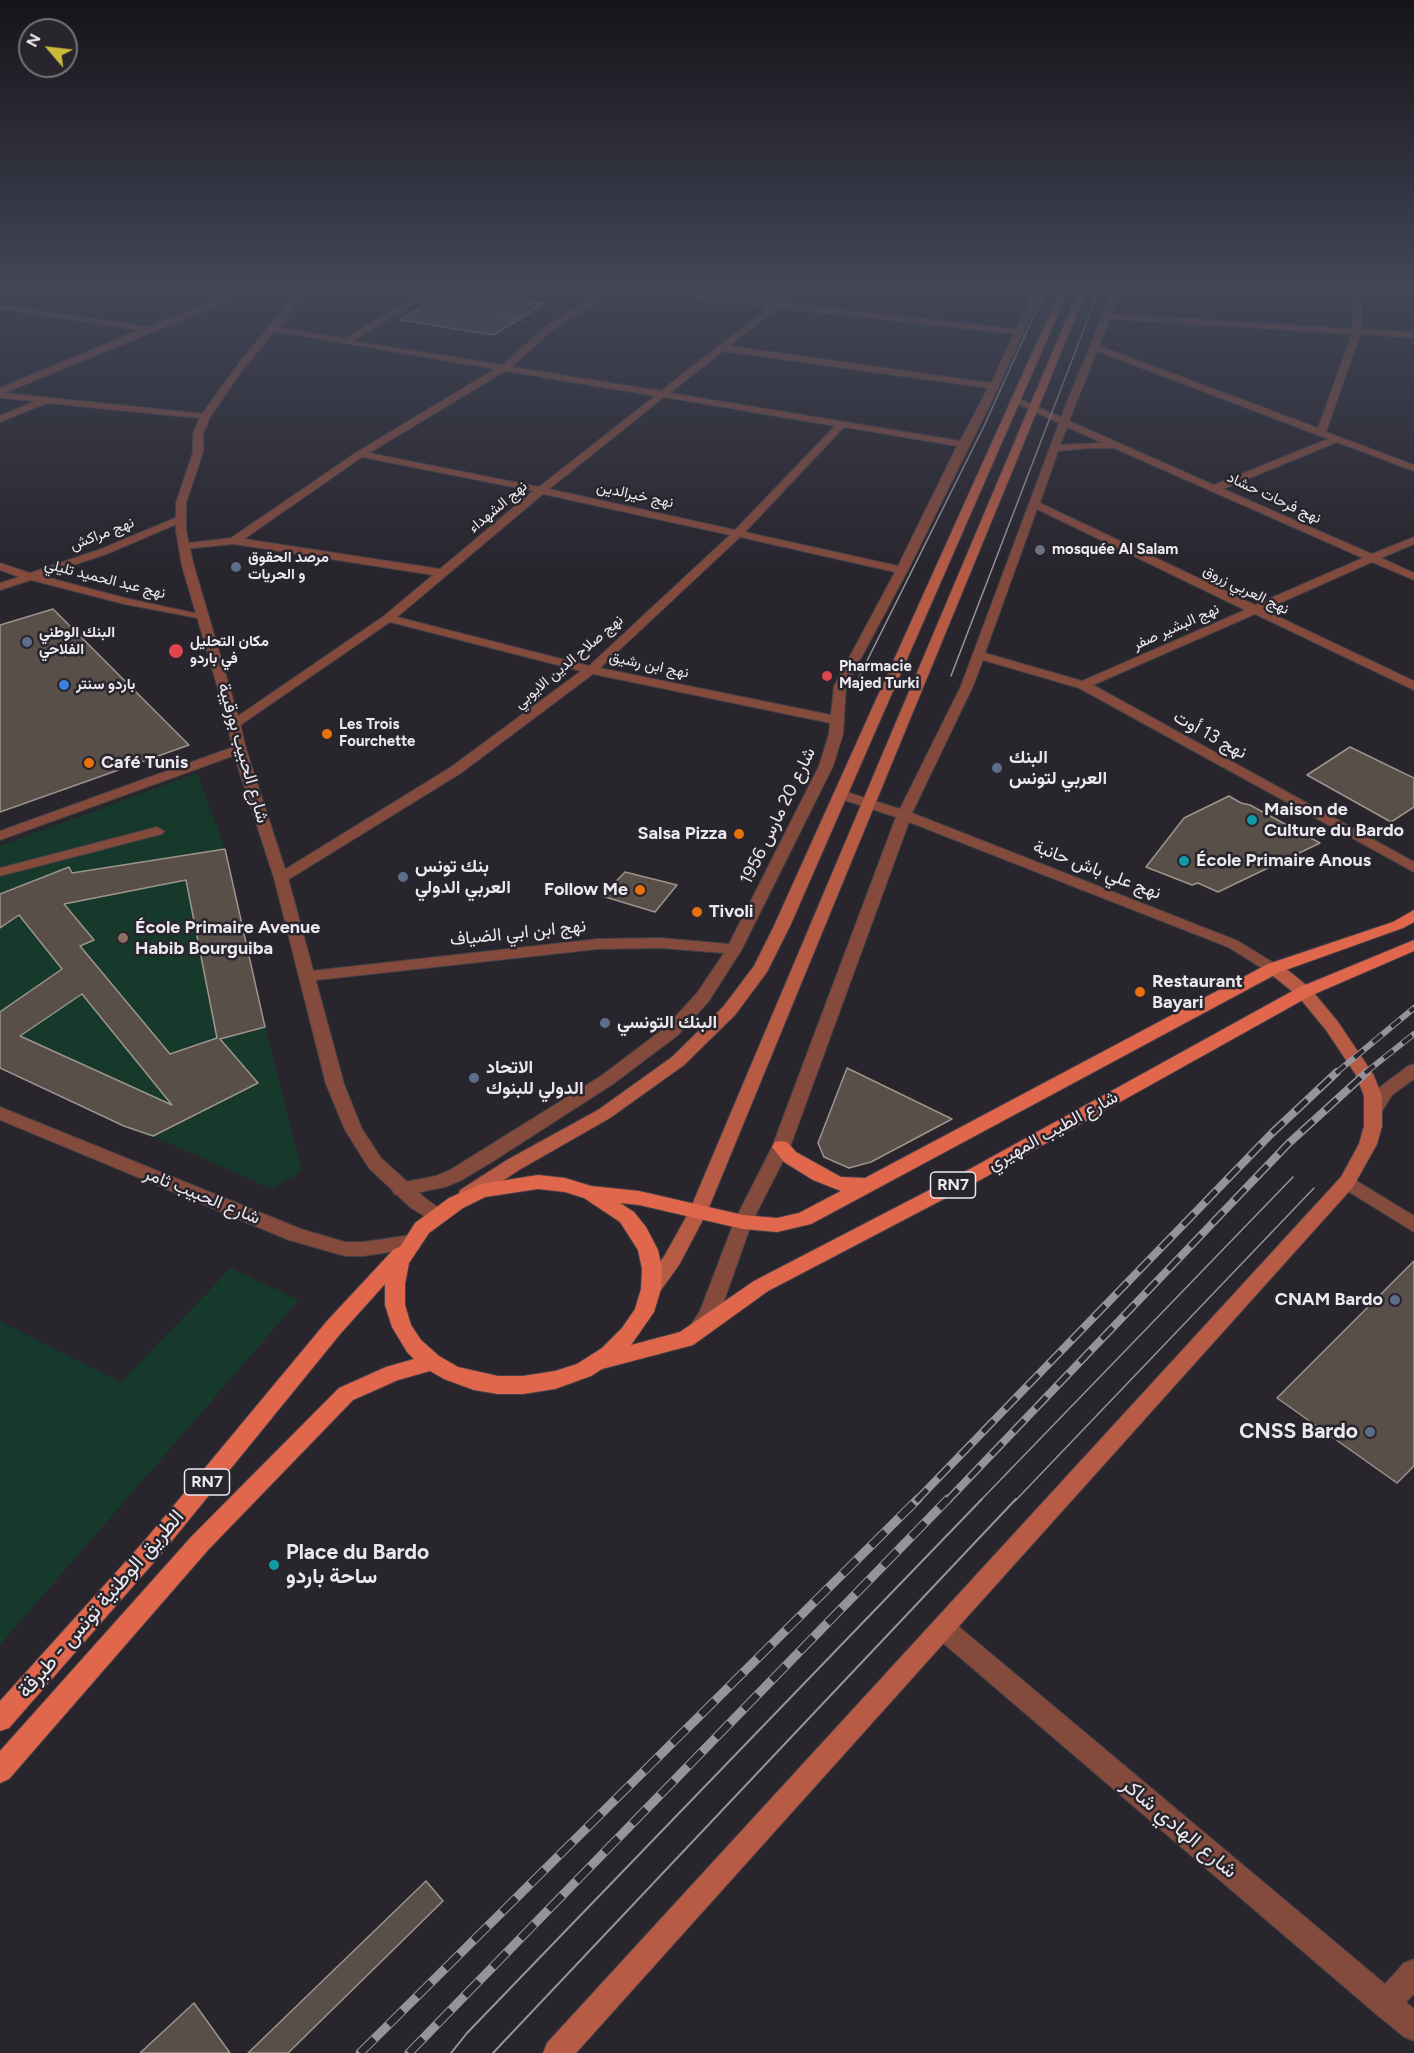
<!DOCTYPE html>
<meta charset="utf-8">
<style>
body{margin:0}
#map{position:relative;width:1414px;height:2053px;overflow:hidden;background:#28252d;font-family:Figtree,sans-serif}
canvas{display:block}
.north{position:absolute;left:18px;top:18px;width:60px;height:60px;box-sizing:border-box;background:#28252d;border:2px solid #76737b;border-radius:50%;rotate:298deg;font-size:16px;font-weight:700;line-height:24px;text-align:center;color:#ebe9ef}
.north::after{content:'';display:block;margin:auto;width:21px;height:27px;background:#c9ba3a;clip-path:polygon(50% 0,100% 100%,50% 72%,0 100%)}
</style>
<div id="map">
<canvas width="1414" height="2053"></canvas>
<div class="north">N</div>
</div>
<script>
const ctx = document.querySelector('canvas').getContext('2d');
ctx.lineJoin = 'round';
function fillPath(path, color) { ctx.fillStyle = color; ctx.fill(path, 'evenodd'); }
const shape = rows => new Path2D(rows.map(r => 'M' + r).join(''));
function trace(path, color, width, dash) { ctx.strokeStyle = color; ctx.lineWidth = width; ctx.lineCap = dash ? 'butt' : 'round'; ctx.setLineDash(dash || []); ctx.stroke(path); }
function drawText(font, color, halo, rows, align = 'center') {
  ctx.font = font + ' Figtree,Vazirmatn,sans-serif'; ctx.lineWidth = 5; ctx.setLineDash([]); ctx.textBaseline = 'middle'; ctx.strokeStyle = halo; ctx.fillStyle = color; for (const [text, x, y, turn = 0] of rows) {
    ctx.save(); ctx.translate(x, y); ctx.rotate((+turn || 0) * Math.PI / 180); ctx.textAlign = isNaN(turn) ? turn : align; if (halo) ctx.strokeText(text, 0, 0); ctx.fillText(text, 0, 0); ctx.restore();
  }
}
const green = shape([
 [197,773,225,849,265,1027,302,1171,272,1189,0,1068,0,846],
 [231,1268,299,1300,0,1645,0,1321,121,1382]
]);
const building = shape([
 [453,289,544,303,494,335,400,320,453,289],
 [53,609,189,745,0,812,0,625,53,609],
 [1350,747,1414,778,1414,807,1391,822,1307,775,1350,747],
 [1229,796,1241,803,1250,805,1320,843,1218,892,1198,883,1192,885,1146,867,1184,818,1229,796],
 [225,849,265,1027,220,1039,258,1083,153,1136,124,1126,0,1068,0,1012,62,969,19,915,0,928,0,894,69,867,72,873,225,849],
 [186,880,217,1038,170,1054,80,946,94,940,64,904,186,880],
 [82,994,172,1105,20,1036,82,994],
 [625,872,677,885,655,912,602,896,625,872],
 [847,1068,952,1119,871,1162,849,1168,824,1157,818,1143,847,1068],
 [1414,1261,1414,1466,1397,1483,1277,1398,1414,1261],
 [426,1881,443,1901,288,2053,248,2053,426,1881],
 [194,2003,230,2053,140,2053,194,2003]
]);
const path = shape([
 [491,316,526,321]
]);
const service = shape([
 [157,827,164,831,162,834,0,876,0,868,157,827]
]);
const minor = shape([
 [249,287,310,288,306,290,253,291,4,393,205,414,208,415,208,419,47,403,0,422,0,416,35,401,0,398,0,388,139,330,0,309,0,305,148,327,249,287],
 [432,287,442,287,353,341,502,365,550,323,609,287,640,287,774,302,794,287,803,287,783,303,1016,329,1036,287,1044,287,999,386,908,570,846,686,843,734,833,766,742,949,709,1001,678,1035,613,1084,495,1160,462,1180,445,1187,401,1196,394,1194,392,1189,394,1184,436,1176,450,1170,601,1076,666,1027,697,993,724,953,660,948,598,949,308,981,300,976,302,972,598,939,660,938,729,944,819,766,829,734,830,723,593,674,461,773,286,881,276,881,274,878,276,875,451,767,581,671,390,622,239,726,229,726,228,723,384,616,433,575,234,544,184,549,180,548,180,544,231,538,357,452,495,369,268,330,272,327,344,339,432,287],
 [616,290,769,307,661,391,511,367,556,327,616,290],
 [778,308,1014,334,991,383,729,346,778,308],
 [723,351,988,388,960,441,670,393,723,351],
 [505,371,655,396,539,487,369,453,505,371],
 [664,397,835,426,735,530,549,489,664,397],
 [844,427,957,446,898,566,745,532,844,427],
 [362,457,533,491,440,569,244,539,362,457],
 [543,494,730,535,589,666,397,617,543,494],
 [740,537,895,572,834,686,831,715,600,668,740,537],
 [1114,287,1122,287,1111,314,1353,329,1354,287,1362,287,1361,329,1414,332,1414,338,1360,334,1326,432,1414,465,1414,471,1337,442,1223,489,1372,554,1414,537,1414,544,1381,558,1414,573,1414,580,1372,562,1264,610,1414,681,1414,690,1255,614,1093,685,1414,862,1414,872,1079,688,983,660,973,686,912,813,1238,941,1282,968,1280,972,1268,972,1228,947,909,822,790,1147,752,1222,719,1315,705,1335,698,1337,691,1335,688,1329,700,1311,734,1222,772,1147,896,817,835,797,833,794,840,790,900,809,961,686,1059,423,1009,400,1017,398,1061,417,1114,287],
 [1110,319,1352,334,1318,428,1099,346,1110,319],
 [1097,351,1318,435,1328,439,1214,485,1069,421,1097,351],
 [1067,427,1103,443,1060,445,1067,427],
 [1088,448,1114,448,1363,558,1255,605,1040,503,1058,451,1088,448],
 [1037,509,1245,610,1082,681,985,653,1037,509],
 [180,516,185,519,184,521,109,553,42,576,125,598,208,616,208,620,124,604,31,580,0,590,0,583,19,577,0,570,0,563,30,573,101,549,180,516],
 [239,745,246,749,244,752,0,840,0,831,239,745],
 [1414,1064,1414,1079,1392,1095,1381,1113,1375,1115,1369,1113,1366,1109,1380,1087,1408,1066,1414,1064],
 [1347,1175,1414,1216,1414,1232,1341,1187,1338,1182,1341,1177,1347,1175],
 [944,1618,952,1621,1385,1984,1404,1963,1414,1959,1414,1994,1406,2002,1414,2009,1414,2041,1404,2037,1376,2014,936,1637,932,1629,936,1621,944,1618]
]);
const tertiary = shape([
 [302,287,311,287,244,368,210,417,203,434,203,452,186,503,186,531,194,566,240,723,246,749,288,878,344,1084,362,1129,381,1158,425,1198,443,1211,445,1216,443,1221,436,1223,411,1208,369,1168,345,1130,326,1084,274,878,232,749,228,723,182,566,176,531,176,503,193,452,193,434,200,417,238,364,302,287],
 [0,1107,301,1229,345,1242,363,1242,411,1235,418,1237,421,1242,418,1247,411,1249,363,1256,345,1256,289,1240,0,1120,0,1107]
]);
const secondary = shape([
 [1062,287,1070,287,790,926,767,972,735,1015,684,1065,610,1118,519,1170,474,1200,467,1202,460,1200,458,1195,460,1190,507,1160,598,1110,672,1057,723,1007,754,966,774,926,1062,287],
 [1080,287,1088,287,707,1212,679,1265,658,1294,651,1297,644,1294,641,1289,644,1284,665,1255,689,1212,1080,287],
 [1274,963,1280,964,1310,988,1338,1022,1373,1074,1382,1096,1382,1126,1377,1144,1353,1187,576,2053,543,2053,547,2043,1341,1177,1359,1144,1364,1126,1364,1096,1356,1075,1326,1030,1298,996,1268,972,1266,968,1274,963]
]);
const primary = shape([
 [1414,910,1414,922,1403,928,1280,972,811,1224,777,1232,743,1229,639,1205,620,1203,634,1212,646,1227,658,1250,662,1269,661,1289,654,1312,631,1345,680,1332,754,1281,970,1169,1298,988,1414,940,1414,951,1310,996,982,1179,768,1291,693,1345,602,1369,591,1376,555,1389,523,1394,498,1394,474,1390,444,1379,430,1371,398,1380,353,1400,208,1550,9,1779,0,1783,0,1751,192,1536,339,1388,386,1367,414,1359,407,1352,392,1327,385,1305,385,1284,341,1333,162,1553,9,1728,0,1731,0,1701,146,1539,327,1321,394,1249,400,1247,415,1223,449,1198,481,1184,538,1175,565,1178,591,1186,639,1191,743,1215,777,1218,799,1213,841,1191,813,1180,784,1162,772,1147,775,1142,781,1141,787,1142,796,1152,841,1177,865,1178,1268,964,1393,922,1414,910],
 [538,1189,565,1192,584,1198,620,1222,638,1250,642,1269,641,1289,635,1309,622,1328,602,1348,577,1364,555,1371,523,1376,498,1376,458,1367,439,1356,421,1340,411,1325,405,1305,405,1284,409,1263,429,1233,463,1208,485,1197,538,1189]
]);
const tramFar1 = shape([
 [951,676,1100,287],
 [858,679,984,426,1047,287],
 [980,1501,1293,1177],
 [1015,1501,1314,1188]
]);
const tram = shape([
 [451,2053,467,2033,982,1499],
 [493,2053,1016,1499]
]);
const railFar2 = shape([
 [1336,1073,1414,1008],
 [1365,1073,1414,1034]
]);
const railFar1 = shape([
 [916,1501,1272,1133,1337,1072],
 [947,1501,1289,1143,1367,1072]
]);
const rail = shape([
 [360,2053,918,1499],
 [409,2053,948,1499]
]);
const markers = [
 [1040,550,6,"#6b7280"],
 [236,567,6,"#5c6f8a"],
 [27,642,6,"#5c6f8a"],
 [176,651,8,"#e0444e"],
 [827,676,6,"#e0444e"],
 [64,685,6,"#3f7fe0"],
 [327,734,6,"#e8710a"],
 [89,763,6,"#e8710a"],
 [997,768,6,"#5c6f8a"],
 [1252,820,6,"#0f9aa8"],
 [739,834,6,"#e8710a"],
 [1184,861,6,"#0f9aa8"],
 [403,877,6,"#5c6f8a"],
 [640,890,6,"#e8710a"],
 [697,912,6,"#e8710a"],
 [123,938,6,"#8d6e63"],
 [1140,992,6,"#e8710a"],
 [605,1023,6,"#5c6f8a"],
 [474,1078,6,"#5c6f8a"],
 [1395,1300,6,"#5c6f8a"],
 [1370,1432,6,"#5c6f8a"],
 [274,1565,6,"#0f9aa8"]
];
const farStreetnames = [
 ["نهج خيرالدين",635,495,12],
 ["نهج فرحات حشاد",1274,498,25],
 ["نهج الشهداء",498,507,-40],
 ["نهج مراكش",102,534,-21],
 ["نهج عبد الحميد تليلي",105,579,14],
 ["نهج العربي زروق",1246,590,26],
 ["نهج البشير صفر",1176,627,-24],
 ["نهج صلاح الدين الايوبي",569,662,-40],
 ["نهج ابن رشيق",649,665,12]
];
const farPoinames = [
 ["mosquée Al Salam",1052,550],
 ["مرصد الحقوق",248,558],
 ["و الحريات",248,575],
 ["البنك الوطني",39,633],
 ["الفلاحي",39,650],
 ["مكان التحليل",190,642],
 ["في باردو",190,659],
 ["Pharmacie",839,667],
 ["Majed Turki",839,684],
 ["باردو سنتر",76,685],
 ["Les Trois",339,725],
 ["Fourchette",339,742]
];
const shields = [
 [953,1185,45],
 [207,1482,45]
];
const shieldNames = [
 ["RN7",953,1185],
 ["RN7",207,1482]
];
const streetNames = [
 ["نهج 13 أوت",1210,735,29],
 ["شارع الحبيب بورقيبة",243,753,74],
 ["شارع 20 مارس 1956",778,816,-64],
 ["نهج علي باش حانبة",1097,870,21],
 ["نهج ابن ابي الضياف",518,933,-6],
 ["شارع الطيب المهيري",1053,1131,-29],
 ["شارع الحبيب ثامر",202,1196,22]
];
const poiNames = [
 ["البنك",1009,758],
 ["العربي لتونس",1009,779],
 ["Café Tunis",101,763],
 ["Maison de",1264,810],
 ["Culture du Bardo",1264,831],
 ["Salsa Pizza",727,834,"right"],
 ["École Primaire Anous",1196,861],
 ["بنك تونس",415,867],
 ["العربي الدولي",415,888],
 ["Follow Me",628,890,"right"],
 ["Tivoli",709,912],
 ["École Primaire Avenue",135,928],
 ["Habib Bourguiba",135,949],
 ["Restaurant",1152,982],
 ["Bayari",1152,1003],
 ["البنك التونسي",617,1023],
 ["الاتحاد",486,1068],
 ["الدولي للبنوك",486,1089],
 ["CNAM Bardo",1383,1300,"right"]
];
const nearPoinames = [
 ["CNSS Bardo",1358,1432],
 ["Place du Bardo",286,1553,"left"],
 ["ساحة باردو",286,1577,"left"]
];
const nearStreetnames = [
 ["الطريق الوطنية تونس - طبرقة",101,1604,-49],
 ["شارع الهادي شاكر",1179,1828,40]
];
fillPath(green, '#16392b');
fillPath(building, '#574f48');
trace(building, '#9d948c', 1.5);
trace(service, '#434048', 2);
trace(minor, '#434048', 2);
trace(tertiary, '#434048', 2);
trace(secondary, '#434048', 2);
trace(primary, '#434048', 2);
trace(path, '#7d7a81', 2, [2, 2]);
fillPath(service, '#844a3c');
fillPath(minor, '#844a3c');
fillPath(tertiary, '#844a3c');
fillPath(secondary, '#b85b45');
fillPath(primary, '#e0674c');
trace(tramFar1, '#96939a', 1.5);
trace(tram, '#96939a', 2);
trace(railFar2, '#96939a', 6);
trace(railFar1, '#96939a', 8);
trace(rail, '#96939a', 9);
trace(railFar2, '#28252d', 4, [12]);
trace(railFar1, '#28252d', 5, [16]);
trace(rail, '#28252d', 7, [20]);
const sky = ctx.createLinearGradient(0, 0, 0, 575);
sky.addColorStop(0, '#161419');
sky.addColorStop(0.5, '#424657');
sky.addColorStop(1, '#42465700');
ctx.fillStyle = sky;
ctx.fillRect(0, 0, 1414, 575);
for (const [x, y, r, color] of markers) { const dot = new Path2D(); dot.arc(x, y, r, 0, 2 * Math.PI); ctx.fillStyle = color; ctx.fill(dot); trace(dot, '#28252d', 2); }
drawText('15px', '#ebe9ef', '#28252d', farStreetnames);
drawText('bold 15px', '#ebe9ef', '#28252d', farPoinames, 'left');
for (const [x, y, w] of shields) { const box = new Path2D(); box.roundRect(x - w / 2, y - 13, w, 26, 4.5); ctx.fillStyle = '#28252d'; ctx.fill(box); trace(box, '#ebe9ef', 1.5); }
drawText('bold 16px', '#ebe9ef', null, shieldNames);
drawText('18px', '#ebe9ef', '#28252d', streetNames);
drawText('bold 18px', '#ebe9ef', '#28252d', poiNames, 'left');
drawText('bold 21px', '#ebe9ef', '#28252d', nearPoinames, 'right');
drawText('21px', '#ebe9ef', '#28252d', nearStreetnames);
</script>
